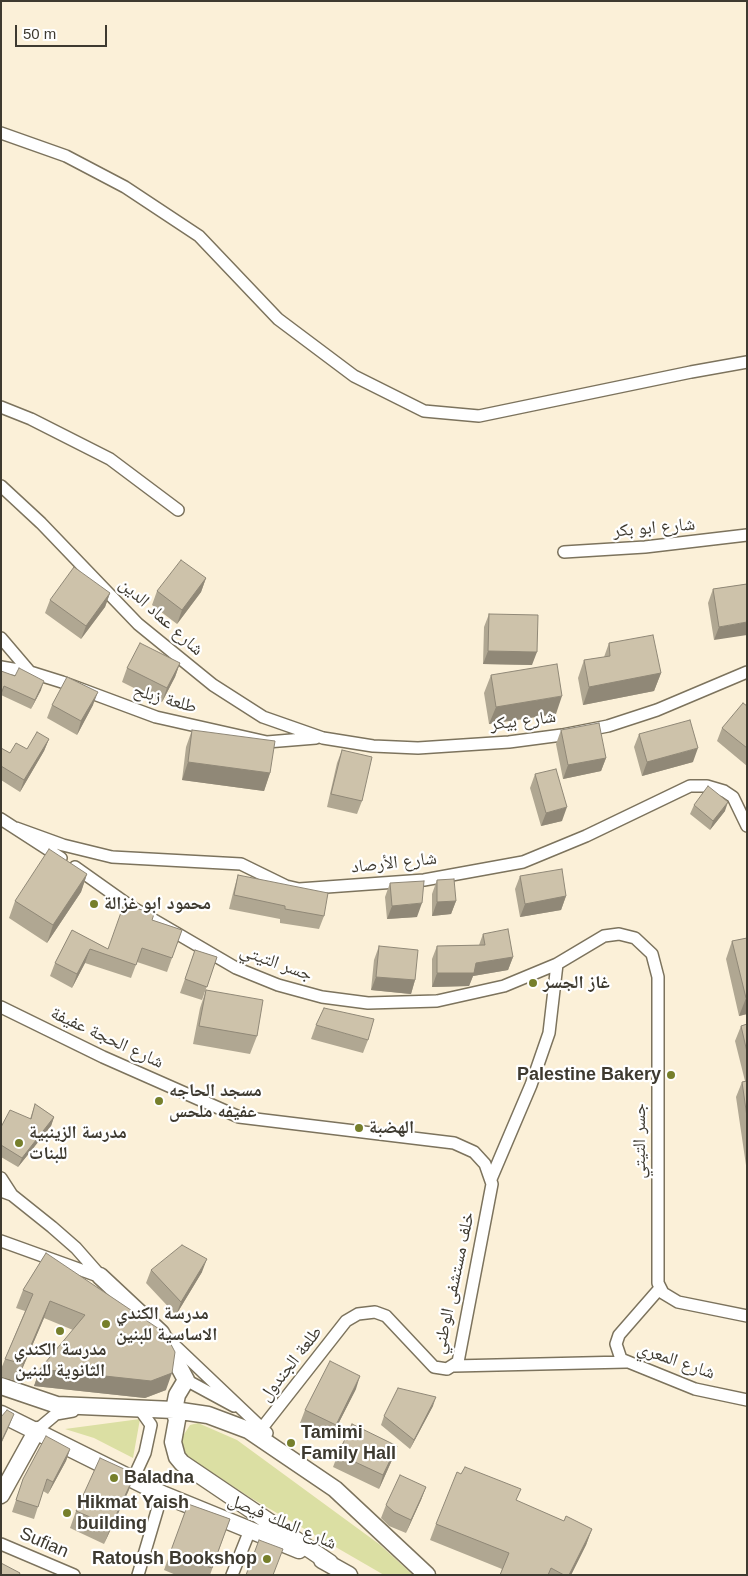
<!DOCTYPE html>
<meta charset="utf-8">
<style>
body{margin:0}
#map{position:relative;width:748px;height:1576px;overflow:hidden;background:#fbf0d8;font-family:Helvetica,sans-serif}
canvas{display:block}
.frame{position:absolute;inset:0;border:2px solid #3e3a30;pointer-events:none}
.scale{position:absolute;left:15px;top:25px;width:92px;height:22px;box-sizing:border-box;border:2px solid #3e3a30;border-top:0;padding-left:6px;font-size:15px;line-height:18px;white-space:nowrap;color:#3e3a30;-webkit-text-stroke:4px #fff;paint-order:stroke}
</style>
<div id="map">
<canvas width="748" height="1576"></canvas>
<div class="frame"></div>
<div class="scale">50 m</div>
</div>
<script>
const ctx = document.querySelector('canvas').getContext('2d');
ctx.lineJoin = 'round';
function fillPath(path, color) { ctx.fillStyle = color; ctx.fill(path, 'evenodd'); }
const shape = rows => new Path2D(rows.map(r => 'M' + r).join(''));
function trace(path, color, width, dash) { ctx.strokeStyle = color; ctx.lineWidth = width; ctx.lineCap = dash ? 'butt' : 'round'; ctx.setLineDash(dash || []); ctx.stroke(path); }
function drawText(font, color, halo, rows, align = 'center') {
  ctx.font = font + ' Helvetica,"Noto Naskh Arabic",sans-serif'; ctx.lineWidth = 4.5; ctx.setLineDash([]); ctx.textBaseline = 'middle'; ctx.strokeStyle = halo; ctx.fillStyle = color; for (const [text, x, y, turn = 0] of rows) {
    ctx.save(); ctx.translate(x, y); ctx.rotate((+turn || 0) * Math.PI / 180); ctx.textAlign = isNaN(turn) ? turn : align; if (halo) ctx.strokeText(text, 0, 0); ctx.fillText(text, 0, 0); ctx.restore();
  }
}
const green = shape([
 [140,1419,133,1458,94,1438,65,1429],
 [198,1423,237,1440,379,1544,413,1575,384,1575,251,1498,184,1454,179,1442,190,1425]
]);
const street = shape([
 [1,133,66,156,125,187,199,236,278,319,354,376,424,411,479,416,691,372,747,362],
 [1,407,31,419,110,459,178,510],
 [1,486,41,523,138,624,213,685,263,717,323,738,373,746,418,748,509,742,562,735,608,726,657,710,747,672],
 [564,552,645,547,747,535],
 [1,638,30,672],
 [1,667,30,672,62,682,156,717,267,742,316,738],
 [1,819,61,858],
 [16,828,63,845,112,857,241,864,286,886,299,889,424,880,523,862,586,836,690,786,707,786,724,791,733,797,747,826],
 [75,867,130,906,236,968,278,985,322,997,368,1003,437,1001,504,986,557,964],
 [1,1007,103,1057,239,1117,454,1143,474,1152,485,1164,492,1184,458,1362,447,1369,434,1367,386,1316,375,1312,358,1314,346,1321,262,1428],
 [1,1178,12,1195],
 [491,1179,531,1085,549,1033,557,964,604,936,619,934,635,938,652,954,658,977,658,1283,663,1293,678,1302,747,1316],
 [1,1191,12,1195,52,1227,76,1248,105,1281],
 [1,1241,98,1276],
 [660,1288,619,1335,616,1344,621,1359,695,1389,747,1400],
 [168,1339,267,1433],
 [454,1366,626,1362],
 [186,1380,234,1406],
 [37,1430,56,1414,73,1411],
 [133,1479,145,1453,151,1425,139,1408],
 [1,1544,74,1575],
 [138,1575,162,1494],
 [232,1575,250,1530]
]);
const secondary = shape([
 [100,1276,161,1333,186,1380,177,1395,174,1410,177,1420,173,1442,177,1457,182,1463,330,1563],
 [1,1386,57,1405,174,1410,208,1415,248,1430,335,1489,427,1575],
 [1,1414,162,1494,299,1550],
 [1,1495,37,1430],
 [322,1560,349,1575]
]);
const wall = shape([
 [206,578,201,592,177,624,152,605,157,591],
 [747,584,714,640,708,603,713,589],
 [110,593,105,607,81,639,45,613,50,600],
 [489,614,532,665,483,664,484,627],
 [609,643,661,673,654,691,583,705,578,678,584,660,604,657],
 [180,663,175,677,162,702,122,682,127,668],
 [1,671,15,676,41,690,31,709,1,695],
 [491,675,556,714,489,724,484,693],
 [52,705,93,705,77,735,47,718],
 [747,706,747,766,717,741,722,728],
 [192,730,270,773,264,791,182,780,186,747],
 [561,730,606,758,601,771,563,779,556,744],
 [639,734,693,762,642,776,634,747],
 [49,739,44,751,20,792,1,780,1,748,10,753,27,749],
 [342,750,362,801,357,814,327,807,337,763],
 [535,774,562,821,541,826,530,788],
 [694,805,725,811,710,830,690,814],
 [87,874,81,892,47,943,9,918,15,901],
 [238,875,324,916,319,929,280,923,280,919,229,909,234,889],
 [520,876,566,896,561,910,520,917,515,889],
 [437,880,456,901,451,914,432,916,432,894],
 [390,883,417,917,387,919,385,897],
 [152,920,182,930,167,972,137,962,131,978,85,963,72,988,50,976,55,963,72,930,108,949],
 [483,934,513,957,508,970,473,976,469,986,432,987,432,959,437,946,479,945],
 [747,938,747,1014,739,1016,726,959,732,941],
 [379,946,415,980,411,994,371,990,374,960],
 [195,950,217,957,202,1000,180,993],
 [206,990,257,1036,250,1054,193,1044,200,1008],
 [747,1024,747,1172,736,1097,742,1082,745,1081,735,1041,741,1026],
 [316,1025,368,1040,363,1053,311,1039],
 [35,1104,54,1117,51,1126,18,1167,1,1157,1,1127,30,1119],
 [46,1253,166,1390,145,1398,34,1386,40,1369,73,1330,44,1318,17,1381,1,1377,1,1369,5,1359,25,1311,16,1308,23,1290],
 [151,1270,202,1272,176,1315,146,1283],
 [356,1389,331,1438,300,1423,305,1410],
 [433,1406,410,1449,381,1425,384,1416],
 [397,1446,392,1460,379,1489,333,1467,338,1454],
 [70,1449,66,1461,48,1494,43,1491,34,1519,12,1512,23,1479],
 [135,1474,128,1492,104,1544,70,1528,76,1511],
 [426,1487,421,1500,406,1533,389,1526,381,1518,386,1505],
 [517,1501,564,1521,592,1529,586,1545,571,1575,500,1575,502,1569,430,1540,436,1524],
 [188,1504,230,1519,210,1575,176,1575,164,1570]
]);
const shadedWall = shape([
 [206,578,201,592,177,624,182,610],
 [110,593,105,607,81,639,86,626],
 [747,622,747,635,714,640,719,627],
 [488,651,537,652,532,665,483,664],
 [180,663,175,677,162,702,167,688],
 [661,673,654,691,583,705,589,687],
 [44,681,41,690,31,709,35,700],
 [98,692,93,705,77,735,81,721],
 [562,696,556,714,489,724,496,707],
 [49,739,44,751,20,792,24,780],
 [698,748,693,762,642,776,647,762],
 [606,758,601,771,563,779,568,765],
 [188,762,270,773,264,791,182,780],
 [728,802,725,811,710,830,713,821],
 [567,807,562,821,541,826,546,813],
 [87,874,81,892,47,943,53,925],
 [566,896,561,910,520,917,525,904],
 [456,901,451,914,432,916,437,902],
 [422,903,417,917,387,919,392,906],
 [90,949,85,963,72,988,77,974],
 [513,957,508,970,473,976,469,986,432,987,437,973,476,963],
 [376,977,415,980,411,994,371,990],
 [746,998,747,998,747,1014,739,1016],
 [54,1117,51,1126,18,1167,22,1158],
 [207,1259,202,1272,176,1315,181,1302],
 [50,1301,44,1318,17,1381,23,1364],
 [40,1369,172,1373,166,1390,145,1398,34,1386],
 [360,1376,356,1389,331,1438,336,1425],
 [436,1397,433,1406,410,1449,414,1440],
 [14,1414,8,1429,1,1444,1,1442],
 [397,1446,392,1460,379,1489,383,1475],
 [70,1449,66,1461,48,1494,53,1482],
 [135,1474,128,1492,104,1544,111,1526],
 [426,1487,421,1500,406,1533,411,1520],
 [592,1529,586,1545,571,1575,569,1575]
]);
const building = shape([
 [181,560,206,578,182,610,157,591,181,560],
 [74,567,110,593,86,626,50,600,74,567],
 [747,584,747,622,719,627,713,589,747,584],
 [489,614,538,615,537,652,488,651,489,614],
 [653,635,661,673,589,687,584,660,610,656,609,643,653,635],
 [140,643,180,663,167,688,127,668,140,643],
 [557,664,562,696,496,707,491,675,557,664],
 [19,668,44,681,35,700,4,686,1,694,1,671,15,676,19,668],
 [67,677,98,692,81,721,52,705,67,677],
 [743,703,747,706,747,748,722,728,743,703],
 [690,720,698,748,647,762,639,734,690,720],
 [599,723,606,758,568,765,561,730,599,723],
 [192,730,275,741,270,773,188,762,192,730],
 [37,732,49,739,24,780,1,766,1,748,10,753,16,743,27,749,37,732],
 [342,750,372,757,362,801,331,794,342,750],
 [556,769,567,807,546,813,535,774,556,769],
 [708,786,728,802,713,821,694,805,708,786],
 [49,849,87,874,53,925,15,901,49,849],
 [562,869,566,896,525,904,520,876,562,869],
 [238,875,328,893,324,916,285,909,285,906,234,895,238,875],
 [454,879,456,901,437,902,437,880,454,879],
 [424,881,422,903,392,906,390,883,424,881],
 [124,904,154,914,152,920,182,930,172,958,142,948,136,965,90,949,77,974,55,963,72,930,108,949,124,904],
 [508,929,513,957,476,963,474,973,437,973,437,946,485,945,483,934,508,929],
 [747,938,747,998,746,998,732,941,747,938],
 [379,946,418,950,415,980,376,977,379,946],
 [195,950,217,957,207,987,185,979,195,950],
 [206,990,263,1000,257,1036,199,1026,206,990],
 [324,1008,374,1019,368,1040,316,1025,324,1008],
 [747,1024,747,1052,741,1026,747,1024],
 [747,1081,747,1117,742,1082,747,1081],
 [35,1104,54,1117,22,1158,1,1145,1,1127,10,1110,31,1119,35,1104],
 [182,1245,207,1259,181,1302,151,1270,182,1245],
 [46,1253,165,1333,175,1352,172,1373,151,1381,40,1369,85,1315,50,1301,23,1364,5,1359,33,1294,23,1290,46,1253],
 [330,1361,360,1376,336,1425,305,1410,330,1361],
 [398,1388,436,1397,414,1440,384,1416,398,1388],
 [7,1410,14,1414,1,1442,1,1417,7,1410],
 [352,1424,397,1446,383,1475,338,1454,352,1424],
 [46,1436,70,1449,53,1482,47,1479,38,1507,16,1500,23,1479,46,1436],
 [100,1458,135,1474,111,1526,76,1511,100,1458],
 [465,1467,521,1489,516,1500,564,1521,566,1516,592,1529,569,1575,564,1575,551,1568,548,1575,500,1575,509,1553,436,1524,457,1472,461,1474,465,1467],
 [400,1475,426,1487,411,1520,394,1512,386,1505,400,1475],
 [188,1504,230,1519,212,1568,170,1553,188,1504],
 [259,1540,283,1549,273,1575,246,1575,259,1540],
 [1,1563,20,1573,19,1575,1,1575,1,1563]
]);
const markers = [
 [94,904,5,"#767f2b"],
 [533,983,5,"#767f2b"],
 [671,1075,5,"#767f2b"],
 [159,1101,5,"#767f2b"],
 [359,1128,5,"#767f2b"],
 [19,1143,5,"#767f2b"],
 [106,1324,5,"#767f2b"],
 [60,1331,5,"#767f2b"],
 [291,1443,5,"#767f2b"],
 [114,1478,5,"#767f2b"],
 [67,1513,5,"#767f2b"],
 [267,1559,5,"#767f2b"]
];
const streetNames = [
 ["شارع ابو بكر",654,528,-5],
 ["شارع عماد الدين",161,617,42],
 ["طلعة زبلح",165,699,16],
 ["شارع بيكر",523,721,-7],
 ["شارع الأرصاد",394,863,-6],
 ["جسر التيتي",276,963,20],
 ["شارع الحجة عفيفة",107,1038,25],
 ["جسر التيتي",640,1141,-90],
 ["خلف مستشفى الوطني",454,1283,-78],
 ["شارع المعري",676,1361,19],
 ["طلعة الجندول",291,1364,-52],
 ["شارع الملك فيصل",282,1522,23],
 ["Sufian",44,1543,23]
];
const poiNames = [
 ["محمود ابو غزالة",104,904],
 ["غاز الجسر",543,983],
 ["Palestine Bakery",661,1075,"right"],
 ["مسجد الحاجه",169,1091],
 ["عفيفه ملحس",169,1112],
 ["الهضبة",369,1128],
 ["مدرسة الزينبية",29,1133],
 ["للبنات",29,1154],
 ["مدرسة الكندي",116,1314],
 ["الاساسية للبنين",116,1335],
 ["مدرسة الكندي",60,1350,"center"],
 ["الثانوية للبنين",60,1371,"center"],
 ["Tamimi",301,1433],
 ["Family Hall",301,1454],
 ["Baladna",124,1478],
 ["Hikmat Yaish",77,1503],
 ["building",77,1524],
 ["Ratoush Bookshop",257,1559,"right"]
];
fillPath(green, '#dbdfa3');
trace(street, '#7c735d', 14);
trace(secondary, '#7c735d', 19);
trace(street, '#fff', 11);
trace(secondary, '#fff', 16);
fillPath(wall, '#b0a792');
fillPath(shadedWall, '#908877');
fillPath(building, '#cdc2aa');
trace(building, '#908877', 1);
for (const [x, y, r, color] of markers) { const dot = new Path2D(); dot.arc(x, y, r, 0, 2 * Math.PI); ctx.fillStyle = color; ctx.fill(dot); trace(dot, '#fff', 2); }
drawText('18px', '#3e3a30', '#fff', streetNames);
drawText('bold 18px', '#3e3a30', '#fff', poiNames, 'left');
</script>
